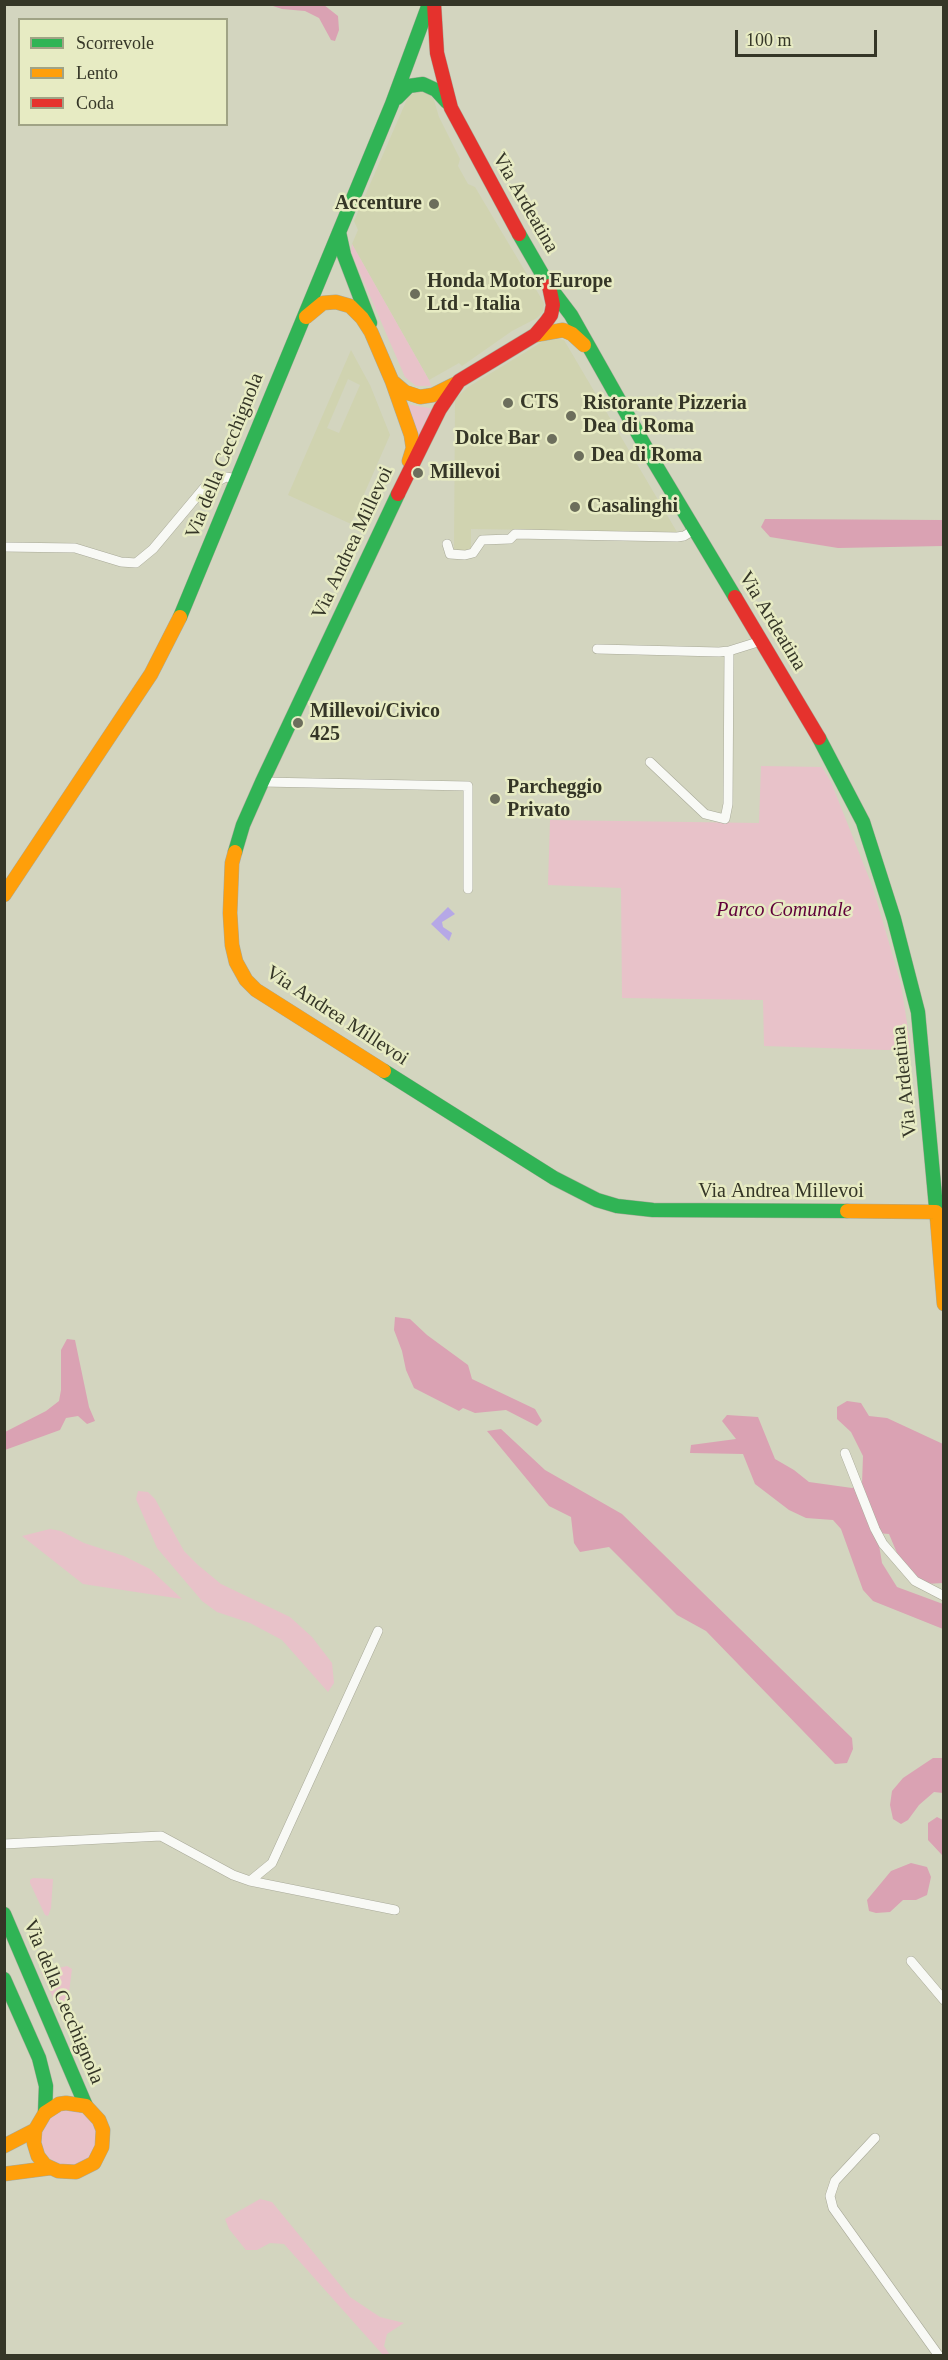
<!DOCTYPE html>
<style>
body{margin:0}
#map{position:relative;width:948px;height:2360px;overflow:hidden;background:#d3d5bf;font-family:"Times New Roman",serif}
canvas{display:block}
.frame{position:absolute;inset:0;border:6px solid #353627;pointer-events:none}
.legend{position:absolute;left:18px;top:18px;width:210px;height:108px;box-sizing:border-box;background:#e7ebc3;border:2px solid #a0a385;margin:0;padding:8px 10px;list-style:none;font-size:18px;color:#353627}
.legend li{display:flex;align-items:center;gap:12px;height:30px}
.legend b{width:30px;border:2px solid #a0a385}
.scale{position:absolute;left:735px;top:30px;width:142px;height:27px;box-sizing:border-box;border:3px solid #353627;border-top:0;padding-left:8px;font-size:18px;line-height:21px;white-space:nowrap;color:#353627;-webkit-text-stroke:4px #e7ebc3;paint-order:stroke}
</style>
<div id="map">
<canvas width="948" height="2360"></canvas>
<div class="frame"></div>
<ul class="legend">
<li><b style="height:8px;background:#30b455"></b>Scorrevole</li>
<li><b style="height:8px;background:#ff9f0a"></b>Lento</li>
<li><b style="height:8px;background:#e5322d"></b>Coda</li>
</ul>
<div class="scale">100 m</div>
</div>
<script>
const ctx = document.querySelector('canvas').getContext('2d');
ctx.lineJoin = 'round';
function fillPath(path, color) { ctx.fillStyle = color; ctx.fill(path, 'evenodd'); }
const shape = rows => new Path2D(rows.map(r => 'M' + r).join(''));
function trace(path, color, width, dash) { ctx.strokeStyle = color; ctx.lineWidth = width; ctx.lineCap = dash ? 'butt' : 'round'; ctx.setLineDash(dash || []); ctx.stroke(path); }
function drawText(font, color, halo, rows, align = 'center') {
  ctx.font = font + ' "Times New Roman",serif'; ctx.lineWidth = 5; ctx.setLineDash([]); ctx.textBaseline = 'middle'; ctx.strokeStyle = halo; ctx.fillStyle = color; for (const [text, x, y, turn = 0] of rows) {
    ctx.save(); ctx.translate(x, y); ctx.rotate((+turn || 0) * Math.PI / 180); ctx.textAlign = isNaN(turn) ? turn : align; if (halo) ctx.strokeText(text, 0, 0); ctx.fillText(text, 0, 0); ctx.restore();
  }
}
const built = shape([
 [419,90,430,94,434,100,439,117,460,159,458,166,468,184,475,187,544,303,543,312,537,318,512,331,462,366,459,363,429,380,352,244,358,230,354,221,408,97],
 [554,337,564,340,677,532,471,529,471,551,454,551,455,399,468,387,547,339],
 [351,350,370,385,390,435,351,524,288,495],
 [348,379,360,385,339,433,327,428]
]);
const green = shape([
 [352,244,429,380,431,386,416,386,405,377,351,252],
 [407,404,434,409,419,439,406,406],
 [761,766,822,767,831,782,873,888,901,984,911,1049,886,1050,764,1046,763,1000,622,998,621,888,548,885,550,820,759,823],
 [138,1491,148,1492,155,1499,184,1551,198,1565,221,1584,290,1617,312,1637,332,1663,334,1683,328,1692,282,1640,250,1623,217,1612,202,1601,157,1548,136,1499],
 [50,1529,61,1531,84,1543,124,1556,150,1569,182,1599,83,1584,22,1536],
 [33,1878,53,1879,51,1908,48,1916,45,1915,30,1883,30,1880],
 [67,1966,72,1969,65,2023,41,1972],
 '41 2138a28 28 0 1 1 56 0a28 28 0 1 1-56 0Z',
 [260,2199,272,2202,350,2297,380,2317,404,2323,387,2334,384,2346,390,2355,383,2355,284,2244,270,2243,257,2250,246,2250,229,2229,225,2219]
]);
const forest = shape([
 [270,5,324,5,338,16,339,30,335,41,331,40,319,18,305,11,282,9],
 [765,519,943,520,943,546,838,548,770,537,761,527],
 [395,1317,410,1319,427,1335,468,1365,472,1379,535,1409,542,1421,537,1426,506,1410,475,1413,463,1408,459,1411,414,1388,406,1370,402,1351,394,1330],
 [67,1339,75,1340,89,1407,95,1421,87,1424,78,1416,66,1418,60,1430,5,1450,5,1432,46,1411,59,1401,61,1390,61,1350],
 [847,1401,861,1403,869,1416,887,1418,943,1444,943,1583,926,1584,905,1572,889,1534,877,1533,882,1563,897,1587,943,1604,943,1629,873,1601,863,1590,841,1529,833,1520,806,1518,789,1510,755,1484,743,1454,690,1453,691,1445,736,1439,722,1421,727,1415,758,1417,775,1459,794,1470,809,1482,852,1488,862,1484,863,1456,851,1432,837,1419,837,1407],
 [501,1429,545,1470,622,1514,852,1738,853,1749,847,1763,835,1764,706,1631,677,1615,609,1547,580,1552,574,1543,571,1517,549,1506,487,1431],
 [933,1758,943,1758,943,1793,934,1792,919,1805,908,1820,901,1824,893,1819,890,1805,892,1791,903,1778],
 [937,1817,943,1820,942,1855,928,1840,928,1823],
 [911,1863,927,1867,931,1877,927,1895,916,1900,903,1900,890,1912,876,1913,869,1911,867,1900,891,1871]
]);
const water = shape([
 [448,907,455,914,442,922,443,927,452,933,449,941,431,924]
]);
const street = shape([
 [447,544,450,554,465,555,473,553,482,540,510,539,515,534,677,537,684,536,694,530],
 [4,547,75,548,121,562,136,563,153,549,204,488,226,477,237,479],
 [597,649,719,652,729,651,761,641],
 [650,762,705,814,725,819,728,804,729,651],
 [262,782,468,786,468,889],
 [845,1453,875,1529,883,1544,915,1581,944,1596],
 [4,1844,161,1836,233,1875,250,1881,395,1910],
 [250,1881,272,1863,378,1631],
 [911,1961,944,2000],
 [875,2138,835,2181,830,2196,833,2208,939,2356]
]);
const fast = shape([
 [397,98,409,86,423,84,436,90,447,102],
 [339,232,344,255,370,323],
 [519,234,549,286,571,315,654,462,735,597],
 [180,617,392,104,429,4],
 [819,738,863,822,894,919,918,1012,937,1218],
 [235,852,243,825,262,782,398,494],
 [384,1071,554,1178,597,1200,617,1206,653,1210,847,1211],
 [4,1914,86,2106],
 [4,1979,39,2058,46,2086,45,2113]
]);
const slow = shape([
 [306,317,323,303,336,302,350,306,362,318,371,332,392,381,411,435,413,448,409,461],
 [535,335,563,330,572,334,584,345],
 [392,381,405,392,420,397,433,395,455,384],
 [235,852,232,863,230,913,232,945,236,962,246,980,256,990,384,1071],
 [4,895,151,674,180,617],
 [847,1211,936,1212],
 [937,1218,944,1304],
 [66,2103,86,2106,99,2120,103,2130,102,2147,94,2163,76,2172,58,2171,45,2165,38,2156,34,2143,35,2130,45,2113,59,2104,66,2103],
 [4,2146,35,2130],
 [4,2174,50,2168]
]);
const jam = shape([
 [434,4,437,53,451,108,519,234],
 [398,494,440,409,459,381,535,335,546,322,551,315,553,305,549,286],
 [735,597,819,738]
]);
const markers = [
 [434,204,6,"#6c6e5c"],
 [415,294,6,"#6c6e5c"],
 [508,403,6,"#6c6e5c"],
 [571,416,6,"#6c6e5c"],
 [552,439,6,"#6c6e5c"],
 [579,456,6,"#6c6e5c"],
 [418,473,6,"#6c6e5c"],
 [575,507,6,"#6c6e5c"],
 [298,723,6,"#6c6e5c"],
 [495,799,6,"#6c6e5c"]
];
const streetNames = [
 ["Via Ardeatina",525,203,60],
 ["Via della Cecchignola",225,456,-68],
 ["Via Andrea Millevoi",353,543,-65],
 ["Via Ardeatina",772,621,59],
 ["Via Andrea Millevoi",337,1016,33],
 ["Via Ardeatina",905,1082,-96],
 ["Via Andrea Millevoi",781,1192],
 ["Via della Cecchignola",63,2002,67]
];
const poiNames = [
 ["Accenture",422,204,"right"],
 ["Honda Motor Europe",427,282],
 ["Ltd - Italia",427,305],
 ["CTS",520,403],
 ["Ristorante Pizzeria",583,404],
 ["Dea di Roma",583,427],
 ["Dolce Bar",540,439,"right"],
 ["Dea di Roma",591,456],
 ["Millevoi",430,473],
 ["Casalinghi",587,507],
 ["Millevoi/Civico",310,712],
 ["425",310,735],
 ["Parcheggio",507,788],
 ["Privato",507,811]
];
const parkNames = [
 ["Parco Comunale",784,911]
];
fillPath(built, '#d0d3b0');
fillPath(green, '#e8c2c9');
fillPath(forest, '#daa2b3');
fillPath(water, '#b6a8e6');
trace(street, '#a8a998', 10);
trace(fast, '#a8a998', 15);
trace(slow, '#a8a998', 15);
trace(jam, '#a8a998', 15);
trace(street, '#f8f9f5', 9);
trace(fast, '#30b455', 14);
trace(slow, '#ff9f0a', 14);
trace(jam, '#e5322d', 14);
for (const [x, y, r, color] of markers) { const dot = new Path2D(); dot.arc(x, y, r, 0, 2 * Math.PI); ctx.fillStyle = color; ctx.fill(dot); trace(dot, '#e7ebc3', 2); }
drawText('20px', '#353627', '#e7ebc3', streetNames);
drawText('bold 20px', '#353627', '#e7ebc3', poiNames, 'left');
drawText('italic 20px', '#60003a', '#e7ebc3', parkNames);
</script>
